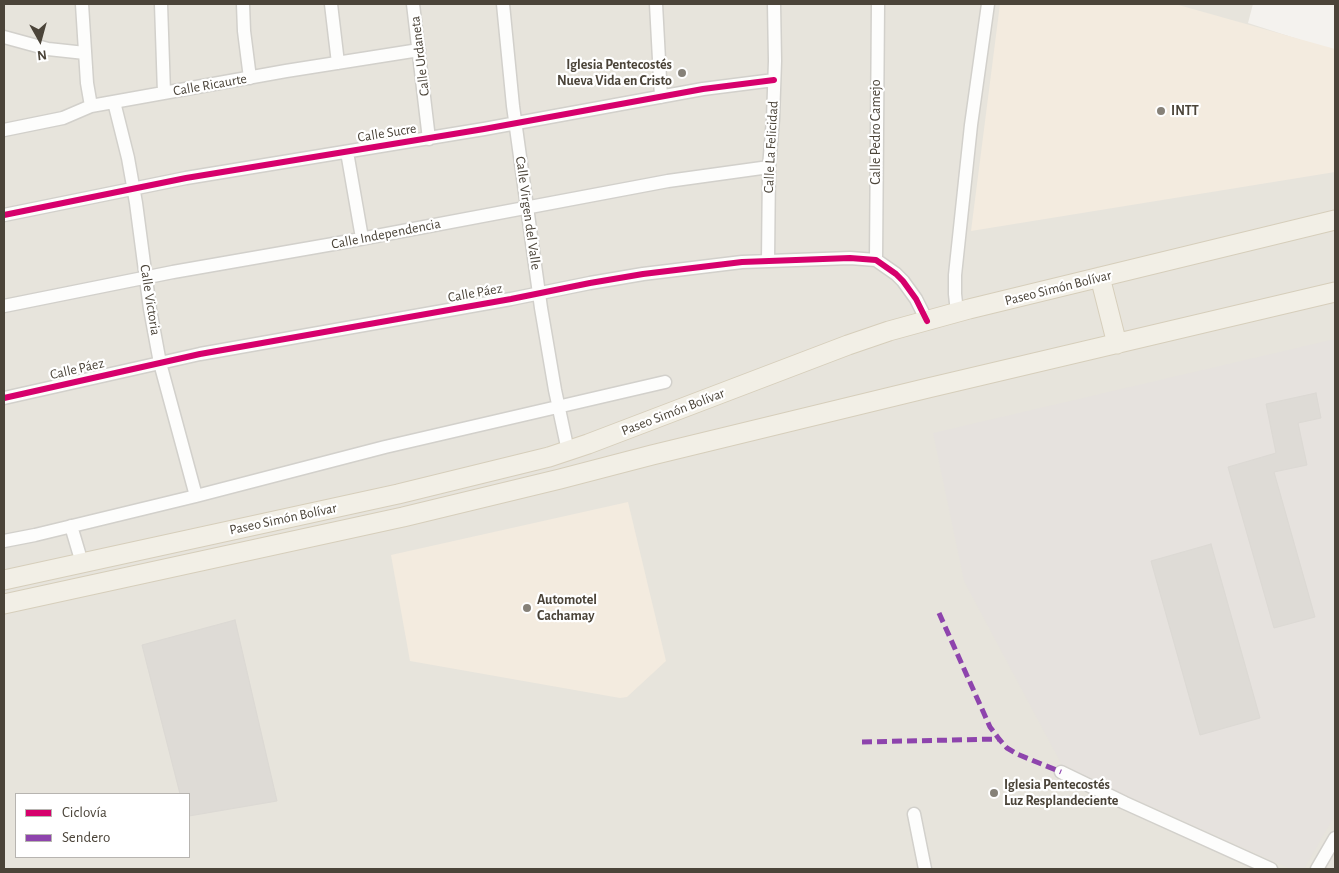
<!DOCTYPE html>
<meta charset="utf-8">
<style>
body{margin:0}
#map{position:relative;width:1339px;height:873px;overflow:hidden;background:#f4f2ee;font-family:"Alegreya Sans",sans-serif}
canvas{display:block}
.frame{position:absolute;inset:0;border:5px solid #4b4439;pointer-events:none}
.legend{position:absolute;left:15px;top:793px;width:175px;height:65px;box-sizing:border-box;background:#fff;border:1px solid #b7b4b0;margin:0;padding:6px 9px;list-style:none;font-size:15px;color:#4b4439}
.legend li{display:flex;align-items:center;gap:10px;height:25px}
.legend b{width:25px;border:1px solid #b7b4b0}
.north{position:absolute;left:15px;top:15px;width:50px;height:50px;-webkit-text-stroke:4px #fff;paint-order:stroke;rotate:173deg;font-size:14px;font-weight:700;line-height:20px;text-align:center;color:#4b4439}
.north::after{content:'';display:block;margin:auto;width:18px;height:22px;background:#4b4439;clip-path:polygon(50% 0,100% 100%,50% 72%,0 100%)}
</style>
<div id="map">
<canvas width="1339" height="873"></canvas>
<div class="frame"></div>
<ul class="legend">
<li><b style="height:6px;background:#d6006c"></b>Ciclovía</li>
<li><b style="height:6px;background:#8e44ad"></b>Sendero</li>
</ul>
<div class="north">N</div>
</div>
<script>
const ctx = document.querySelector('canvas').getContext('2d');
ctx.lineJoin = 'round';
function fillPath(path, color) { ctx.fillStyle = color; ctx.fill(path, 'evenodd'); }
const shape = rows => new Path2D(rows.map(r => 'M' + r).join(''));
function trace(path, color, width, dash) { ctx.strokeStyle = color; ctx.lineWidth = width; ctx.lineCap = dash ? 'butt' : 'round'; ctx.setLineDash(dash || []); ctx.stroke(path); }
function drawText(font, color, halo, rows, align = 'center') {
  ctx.font = font + ' "Alegreya Sans",sans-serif'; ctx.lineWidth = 4.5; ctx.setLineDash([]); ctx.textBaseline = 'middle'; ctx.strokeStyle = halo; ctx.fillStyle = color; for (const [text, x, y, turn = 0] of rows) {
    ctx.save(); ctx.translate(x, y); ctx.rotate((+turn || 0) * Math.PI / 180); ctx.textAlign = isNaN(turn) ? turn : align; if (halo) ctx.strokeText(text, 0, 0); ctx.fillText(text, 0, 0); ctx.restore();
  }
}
const residential = shape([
 [4,4,1253,4,1248,23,1335,51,1335,869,4,869],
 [16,794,189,794,189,857,16,857]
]);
const commercial = shape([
 [1000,4,1175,4,1335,49,1335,172,971,231],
 [628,502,666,661,627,697,620,698,410,661,391,555]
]);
const industrial = shape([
 [1335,339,1335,815,1304,869,1291,869,1063,767,964,581,933,433]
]);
const building = shape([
 [1316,393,1321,418,1298,423,1307,465,1274,472,1315,617,1274,628,1228,467,1276,453,1266,404,1316,393],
 [1211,544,1260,718,1200,735,1151,561,1211,544],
 [235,620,277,801,189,816,189,794,180,794,142,645,235,620]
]);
const minor = shape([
 [82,4,87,83,91,106],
 [161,4,164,93],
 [243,4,244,31,250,78],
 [331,4,338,63],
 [413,4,429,139],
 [503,4,513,106,541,308,555,390,568,451],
 [656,4,661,97],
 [4,37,48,49,85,53],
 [114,102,128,158,136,203,150,309,160,363,196,496],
 [4,130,63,118,91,106,286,71,419,50],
 [347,152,362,238],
 [4,215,186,178,484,129,703,89,774,80],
 [876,260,878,4],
 [768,261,769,167,773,119,775,61,774,4],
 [4,306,173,272,339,243,668,181,769,167],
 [957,312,955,294,955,275,971,125,988,4],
 [4,398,200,354,511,299,590,283,643,274,742,262,850,258,876,260,896,274,903,281,916,299,927,321],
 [71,526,82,563],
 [4,541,35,535,196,496,385,447,665,382],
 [1061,772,1125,803,1271,869],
 [914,814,925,869],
 [1317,869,1335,838]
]);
const primary = shape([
 [1100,277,1117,344],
 [4,580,398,494,549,457,588,444,848,345,889,331,969,309,1335,220],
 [4,604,403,517,560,479,652,455,928,388,1335,292]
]);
const quiet = shape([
 [939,613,990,727,999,739,1007,748,1017,754,1061,772],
 [862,742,999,739]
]);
const cycleway = shape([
 [4,215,186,178,484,129,703,89,774,80],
 [4,398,200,354,511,299,590,283,643,274,742,262,850,258,876,260,896,274,903,281,916,299,927,321]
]);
const markers = [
 [682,73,5,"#868178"],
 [1161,111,5,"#868178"],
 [527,608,5,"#868178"],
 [994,793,5,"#868178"]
];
const streetNames = [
 ["Calle Urdaneta",420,56,-97],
 ["Calle Ricaurte",210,85,-10],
 ["Calle Pedro Camejo",876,132,-90],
 ["Calle Sucre",387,133,-9],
 ["Calle La Felicidad",771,147,-87],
 ["Calle Virgen del Valle",528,213,82],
 ["Calle Independencia",386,234,-11],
 ["Paseo Simón Bolívar",1058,288,-14],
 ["Calle Páez",475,293,-10],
 ["Calle Victoria",150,300,81],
 ["Calle Páez",77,369,-13],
 ["Paseo Simón Bolívar",673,412,-21],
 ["Paseo Simón Bolívar",283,519,-12]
];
const poiNames = [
 ["Iglesia Pentecostés",672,65,"right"],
 ["Nueva Vida en Cristo",672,81,"right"],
 ["INTT",1171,111],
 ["Automotel",537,600],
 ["Cachamay",537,616],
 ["Iglesia Pentecostés",1004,785],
 ["Luz Resplandeciente",1004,801]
];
fillPath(residential, '#e7e4dc');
fillPath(commercial, '#f3ebdf');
fillPath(industrial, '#e6e2de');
fillPath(building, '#dedbd6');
trace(building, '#dcd9d4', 1);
trace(minor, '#d2d0cb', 15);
trace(primary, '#d6cebb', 21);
trace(minor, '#fdfdfc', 12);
trace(primary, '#f2efe6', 19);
trace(quiet, '#8e44ad', 5, [10, 5]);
trace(cycleway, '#d6006c', 6);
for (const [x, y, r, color] of markers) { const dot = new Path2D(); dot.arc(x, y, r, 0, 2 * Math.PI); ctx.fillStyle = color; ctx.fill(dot); trace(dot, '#fff', 2); }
drawText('14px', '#4b4439', '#fff', streetNames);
drawText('bold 14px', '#4b4439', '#fff', poiNames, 'left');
</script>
